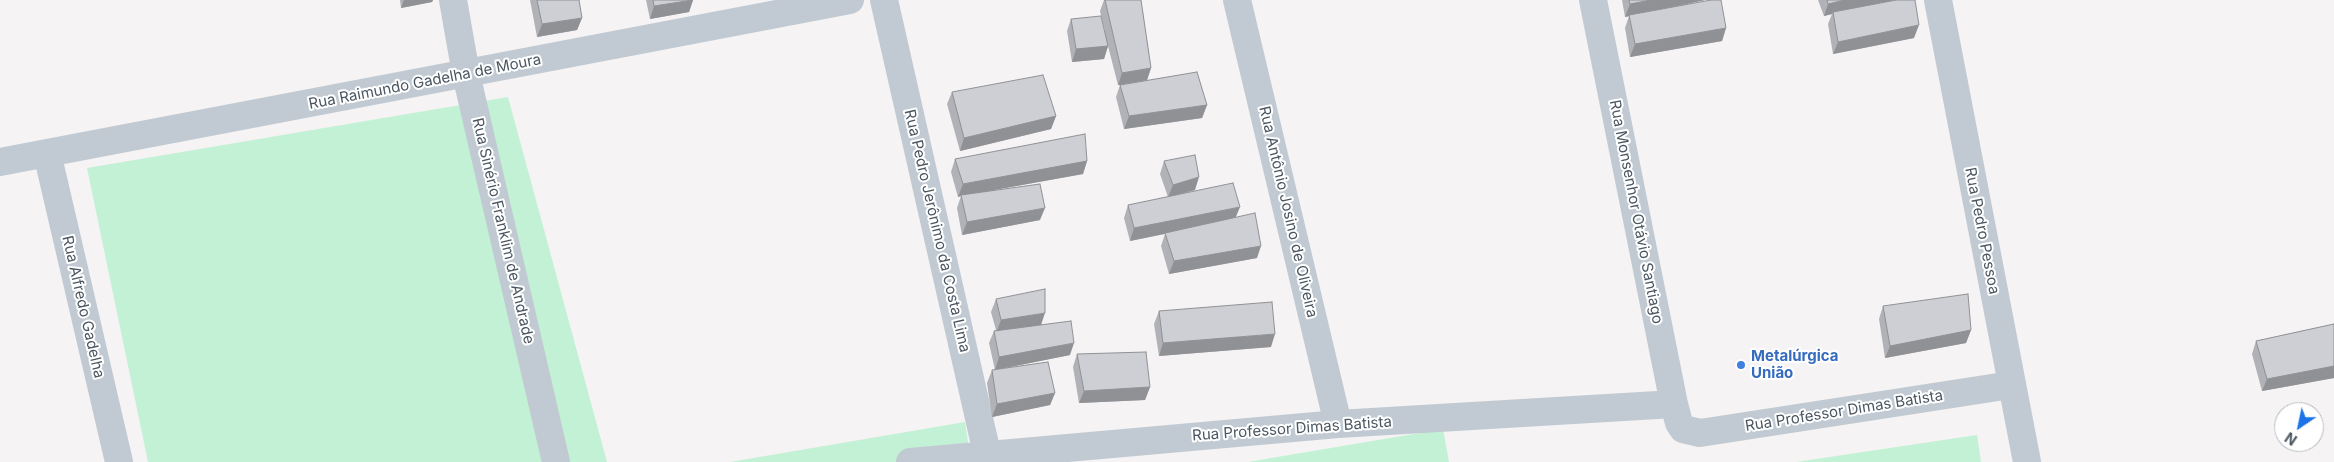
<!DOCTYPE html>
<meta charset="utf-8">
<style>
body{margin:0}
#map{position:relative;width:2334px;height:462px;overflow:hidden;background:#f5f3f3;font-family:Inter,sans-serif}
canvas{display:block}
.north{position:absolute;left:2274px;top:402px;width:50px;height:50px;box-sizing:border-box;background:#fff;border:1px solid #b7bbc0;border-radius:50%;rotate:214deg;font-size:14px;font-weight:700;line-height:20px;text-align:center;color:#4a5661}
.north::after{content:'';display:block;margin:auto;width:18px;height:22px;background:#1a73e8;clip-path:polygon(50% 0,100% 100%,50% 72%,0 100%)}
</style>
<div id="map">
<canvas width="2334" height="462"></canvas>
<div class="north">N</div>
</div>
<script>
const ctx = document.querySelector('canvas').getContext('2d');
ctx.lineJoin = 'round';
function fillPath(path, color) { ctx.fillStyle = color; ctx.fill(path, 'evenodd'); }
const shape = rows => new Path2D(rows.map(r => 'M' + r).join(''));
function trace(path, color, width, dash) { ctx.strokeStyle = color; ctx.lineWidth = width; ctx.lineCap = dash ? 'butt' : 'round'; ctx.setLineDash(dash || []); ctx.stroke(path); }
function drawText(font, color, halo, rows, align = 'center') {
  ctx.font = font + ' Inter,sans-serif'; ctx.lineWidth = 4; ctx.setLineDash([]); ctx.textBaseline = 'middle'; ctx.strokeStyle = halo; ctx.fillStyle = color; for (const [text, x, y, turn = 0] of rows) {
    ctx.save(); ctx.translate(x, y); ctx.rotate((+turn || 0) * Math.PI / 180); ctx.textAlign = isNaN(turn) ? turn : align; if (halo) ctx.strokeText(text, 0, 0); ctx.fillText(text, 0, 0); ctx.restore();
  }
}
const green = shape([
 [508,97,607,462,148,462,87,168],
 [965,422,971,462,730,462],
 [1443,429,1449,462,1248,462],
 [1977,435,1981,462,1796,462]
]);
const minor = shape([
 [453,0,466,74,556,462],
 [884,0,989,462],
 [1237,0,1338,424],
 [1593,0,1674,404,1679,423,1683,429,1700,433,2011,385],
 [1938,0,2027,462],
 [47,153,119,462],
 [0,162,850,0],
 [910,462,1338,424,1674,404]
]);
const wall = shape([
 [400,0,433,0,432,2,401,8],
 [530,0,579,0,582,18,577,30,537,37],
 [646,0,693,0,689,12,650,19],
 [1104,0,1141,0,1151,68,1147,80,1207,105,1202,118,1124,129,1116,97,1120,85,1118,85,1108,46,1104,59,1072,62,1067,31,1071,19,1105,31,1100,11],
 [1622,0,1705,0,1670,8,1726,28,1722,41,1630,57,1625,28,1629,16,1625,17],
 [1818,0,1915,0,1914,38,1833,54,1828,24,1832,14,1824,16],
 [952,92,1056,116,1051,129,960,151,947,104],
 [955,159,1087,161,1083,174,994,190,1040,220,962,235,957,208,961,196,958,197,951,172],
 [1164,161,1195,190,1178,195,1236,218,1257,258,1169,274,1161,246,1165,234,1130,241,1124,218,1128,205,1168,197,1160,174],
 [996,299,1041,324,1070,355,995,370,989,343,994,331,996,330,991,312],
 [1883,306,1971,330,1966,343,1885,358,1879,319],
 [1159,311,1271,347,1159,356,1154,324],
 [2334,324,2334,378,2262,391,2252,354,2256,341],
 [1077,354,1150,387,1145,400,1079,403,1073,367],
 [992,370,1055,393,1050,405,992,417,987,383]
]);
const shadedWall = shape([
 [404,0,433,0,432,2,401,8],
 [693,0,689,12,650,19,654,6],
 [1651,0,1705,0,1625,17,1630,4],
 [1845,0,1900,0,1833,12,1832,14,1824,16,1828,4],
 [582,18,577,30,537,37,542,24],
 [1919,25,1914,38,1833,54,1838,42],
 [1726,28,1722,41,1630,57,1635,44],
 [1108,46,1104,59,1072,62,1076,49],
 [1151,68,1147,80,1118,85,1122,73],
 [1207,105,1202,118,1124,129,1129,116],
 [1056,116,1051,129,960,151,964,138],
 [1087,161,1083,174,961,196,961,195,961,196,958,197,963,184],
 [1199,177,1195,190,1168,197,1173,185],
 [1240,207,1235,219,1130,241,1134,228],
 [1045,208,1040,220,962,235,967,222],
 [1261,246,1257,258,1169,274,1174,261],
 [1045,313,1041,325,996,333,1001,320],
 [1971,330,1966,343,1885,358,1890,346],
 [1275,334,1271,347,1159,356,1163,343],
 [1074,343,1070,355,995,370,999,357],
 [2334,366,2334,378,2262,391,2267,379],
 [1150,387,1145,400,1079,403,1084,391],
 [1055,393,1050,405,992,417,997,404]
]);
const building = shape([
 [537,0,579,0,582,18,542,24,537,0],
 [653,0,693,0,654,6,653,0],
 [1105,0,1141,0,1151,68,1122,73,1105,0],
 [1629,0,1651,0,1630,4,1629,0],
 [1711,0,1721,0,1726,28,1635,44,1629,15,1711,0],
 [1827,0,1845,0,1828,4,1827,0],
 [1896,0,1915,0,1919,25,1838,42,1833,12,1896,0],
 [1101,16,1108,46,1076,49,1071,19,1101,16],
 [1197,72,1207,105,1129,116,1120,85,1197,72],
 [1043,75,1056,116,964,138,952,92,1043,75],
 [1085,134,1087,161,963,184,955,159,1085,134],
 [1195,155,1199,177,1173,185,1164,161,1195,155],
 [1233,183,1240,207,1134,228,1128,205,1233,183],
 [1040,184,1045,208,967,222,961,195,1040,184],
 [1255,213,1261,246,1174,261,1165,233,1255,213],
 [1045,289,1045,313,1001,320,996,299,1045,289],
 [1968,294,1971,330,1890,346,1883,306,1968,294],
 [1272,302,1275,334,1163,343,1159,311,1272,302],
 [1071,321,1074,343,999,357,994,331,1071,321],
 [2334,324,2334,366,2267,379,2256,341,2334,324],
 [1146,352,1150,387,1084,391,1077,354,1146,352],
 [1048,362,1055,393,997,404,992,370,1048,362]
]);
const markers = [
 [1741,365,5,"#3f7fe0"]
];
const streetNames = [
 ["Rua Raimundo Gadelha de Moura",425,82,-11],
 ["Rua Antônio Josino de Oliveira",1288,212,77],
 ["Rua Monsenhor Otávio Santiago",1636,212,79],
 ["Rua Sinério Franklim de Andrade",503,231,77],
 ["Rua Pedro Jerônimo da Costa Lima",937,231,77],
 ["Rua Pedro Pessoa",1982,231,79],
 ["Rua Alfredo Gadelha",83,307,77],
 ["Rua Professor Dimas Batista",1844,411,-9],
 ["Rua Professor Dimas Batista",1292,429,-4]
];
const shopNames = [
 ["Metalúrgica",1751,356],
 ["União",1751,373]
];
fillPath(green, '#c3f1d5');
trace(minor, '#c1cad2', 28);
fillPath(wall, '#b0b2b7');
fillPath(shadedWall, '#909195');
fillPath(building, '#cdcfd5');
trace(building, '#909195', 1);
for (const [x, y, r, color] of markers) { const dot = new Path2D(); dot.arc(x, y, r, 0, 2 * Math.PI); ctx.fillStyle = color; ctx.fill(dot); trace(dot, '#fff', 2); }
drawText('15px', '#4a5661', '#fff', streetNames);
drawText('bold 15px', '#366cbe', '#fff', shopNames, 'left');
</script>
